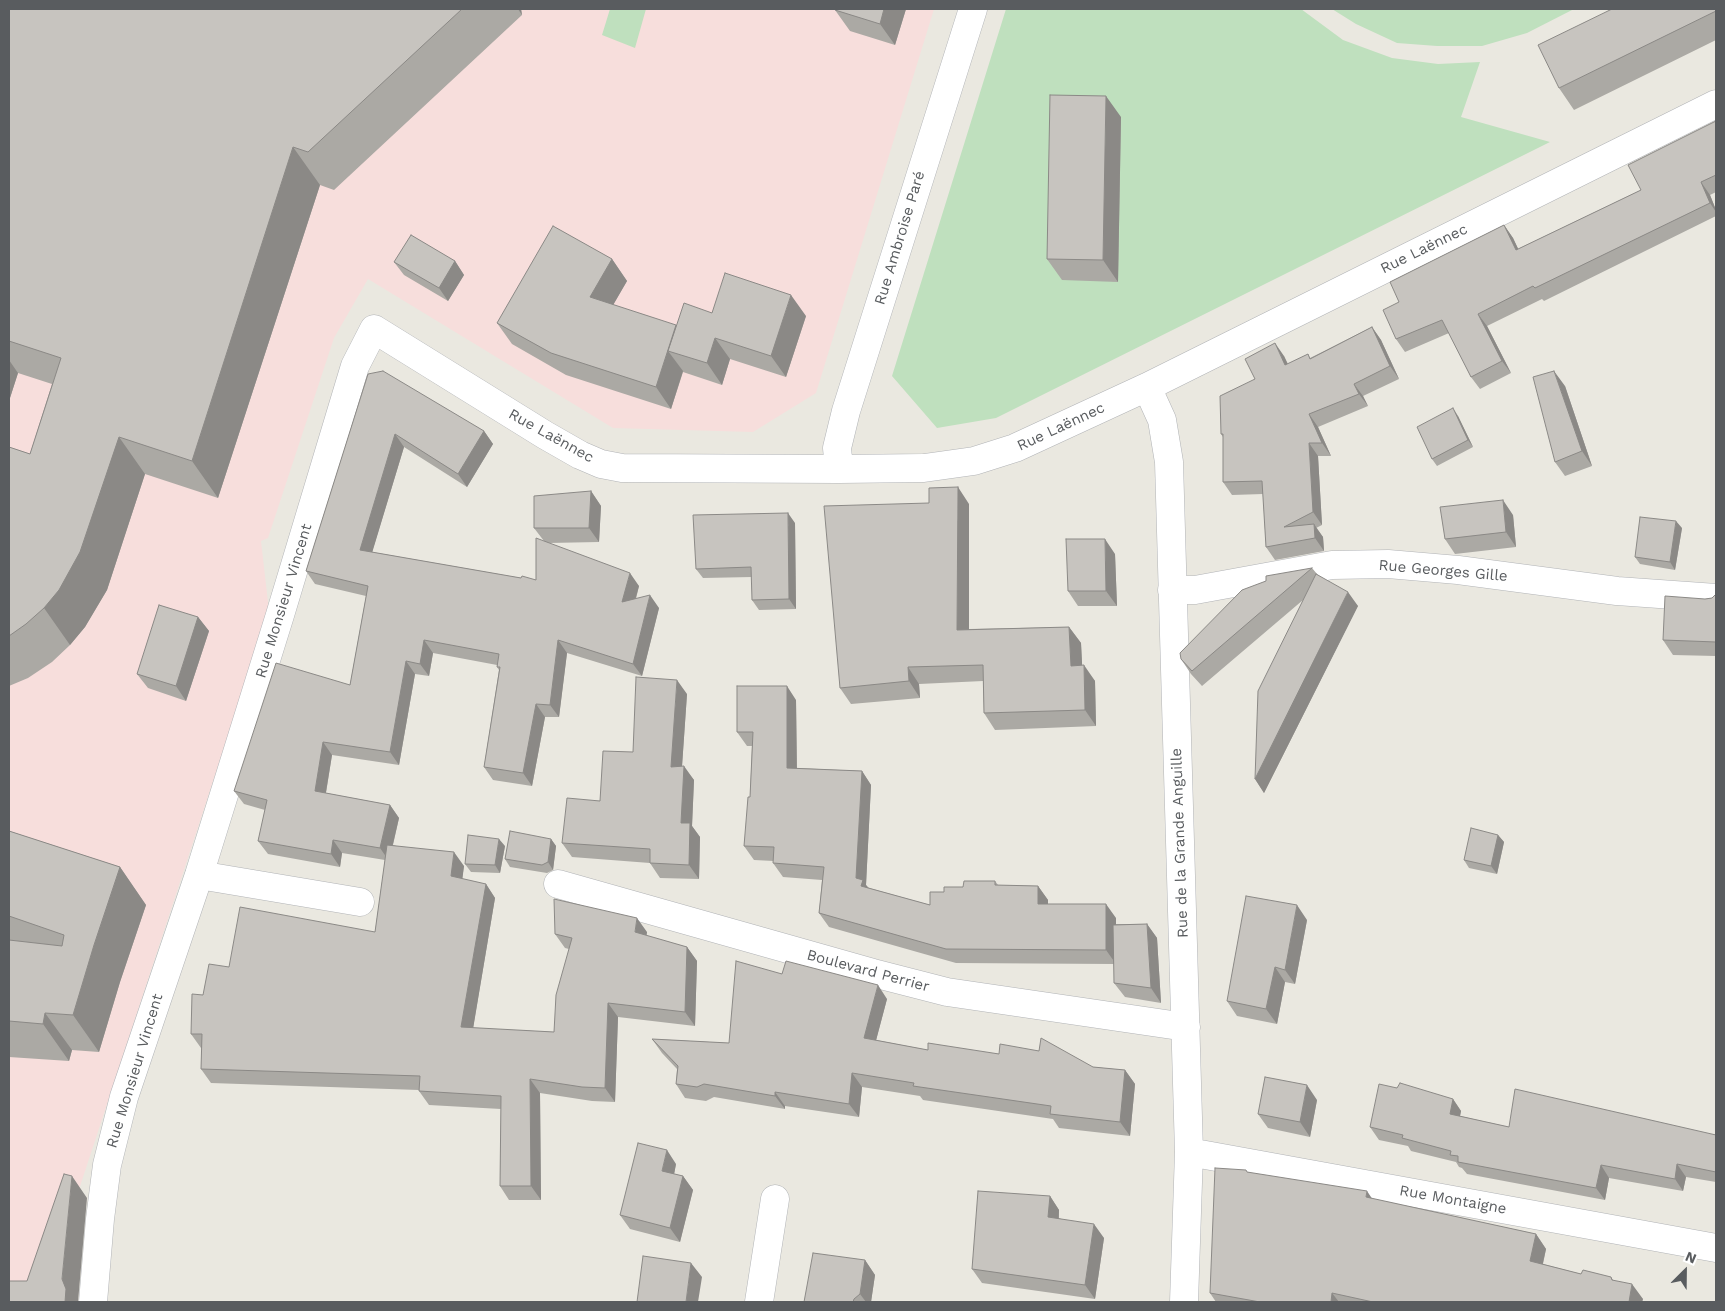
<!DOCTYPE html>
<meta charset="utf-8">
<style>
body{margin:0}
#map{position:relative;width:1725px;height:1311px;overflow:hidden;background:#eae8e0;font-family:"Work Sans",sans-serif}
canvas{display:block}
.frame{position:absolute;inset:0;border:10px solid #595c5f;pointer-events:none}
.north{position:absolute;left:1660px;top:1246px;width:50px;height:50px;-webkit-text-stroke:4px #fff;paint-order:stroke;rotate:23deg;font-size:14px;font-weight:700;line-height:20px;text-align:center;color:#595c5f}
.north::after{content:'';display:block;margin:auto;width:18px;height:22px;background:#595c5f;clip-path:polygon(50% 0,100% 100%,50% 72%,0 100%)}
</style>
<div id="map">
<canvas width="1725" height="1311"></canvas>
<div class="frame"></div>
<div class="north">N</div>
</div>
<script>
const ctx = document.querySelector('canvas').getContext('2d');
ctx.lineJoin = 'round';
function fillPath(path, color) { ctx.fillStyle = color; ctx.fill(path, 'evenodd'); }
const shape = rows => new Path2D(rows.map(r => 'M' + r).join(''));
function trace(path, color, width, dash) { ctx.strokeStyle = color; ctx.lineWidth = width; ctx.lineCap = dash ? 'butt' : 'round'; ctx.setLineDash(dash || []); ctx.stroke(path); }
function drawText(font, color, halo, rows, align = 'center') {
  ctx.font = font + ' "Work Sans",sans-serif'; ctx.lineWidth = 4; ctx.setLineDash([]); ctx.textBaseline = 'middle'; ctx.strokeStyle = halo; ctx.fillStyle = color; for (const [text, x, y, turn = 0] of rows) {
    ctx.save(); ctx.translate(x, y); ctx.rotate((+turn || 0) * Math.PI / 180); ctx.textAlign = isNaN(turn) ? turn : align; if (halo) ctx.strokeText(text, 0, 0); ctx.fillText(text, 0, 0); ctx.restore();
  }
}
const medical = shape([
 [9,9,934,9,816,393,753,432,613,428,368,279,334,338,268,538,261,541,269,611,42,1302,9,1302]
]);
const green = shape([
 [610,9,646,9,635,48,602,35],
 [1006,9,1301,9,1343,40,1392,58,1438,64,1480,62,1461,117,1550,142,996,418,937,428,892,376],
 [1332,9,1574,9,1527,33,1482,46,1437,46,1397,43,1356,24]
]);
const street = shape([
 [1147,387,1162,420,1169,462,1189,1152,1184,1302],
 [839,469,837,448,846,411,973,9],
 [1172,590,1195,590,1332,565,1388,564,1458,570,1617,591,1716,598],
 [199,875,360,902],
 [558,884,873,973,947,992,1186,1027],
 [1189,1152,1716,1248],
 [93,1302,100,1219,107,1165,124,1097,199,875,280,615,355,366,374,329,545,435,580,455,601,464,622,468,839,469,924,468,974,461,1015,448,1147,387,1716,104],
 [759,1302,775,1199]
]);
const wall = shape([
 [9,9,521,9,522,15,334,190,320,185,218,498,145,474,107,590,85,627,70,645,52,662,28,678,9,686,9,447,30,454,52,384,18,373,9,401],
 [906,9,895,45,850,31,835,10],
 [1716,9,1716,40,1574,110,1559,88],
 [1121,117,1118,282,1062,280,1047,259],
 [1716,121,1716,192,1710,195,1716,210,1716,216,1544,301,1542,299,1487,326,1511,373,1480,389,1471,377,1449,333,1405,352,1396,339,1399,302,1504,225,1513,238,1518,249,1641,190],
 [612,259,627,281,613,305,676,326,712,313,806,316,786,377,730,359,722,385,683,372,671,409,566,375,512,344,497,323],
 [455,261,464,275,448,301,404,275,394,262],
 [1372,327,1381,340,1399,379,1363,396,1368,406,1318,427,1331,456,1318,456,1322,525,1316,528,1323,537,1324,551,1275,560,1266,547,1263,494,1232,495,1223,482,1223,437,1221,434,1255,379,1284,356,1288,364,1308,354,1310,358],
 [368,374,484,431,493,444,467,487,404,447,372,552,521,578,536,580,544,541,534,528,591,491,601,506,599,542,548,543,639,586,636,599,659,608,642,676,567,653,559,717,545,717,532,786,493,780,484,767,499,670,497,667,497,665,433,653,429,676,415,674,399,765,332,755,326,793,390,805,399,818,393,845,464,866,462,879,486,884,495,898,473,1028,554,1032,569,949,565,948,555,934,647,932,646,936,687,947,697,961,695,1026,618,1017,615,1102,592,1101,540,1093,541,1200,509,1200,500,1186,501,1109,429,1105,419,1091,419,1090,211,1083,201,1069,202,1048,201,1048,191,1034,203,995,229,967,375,932,385,860,342,853,340,867,268,854,258,841,265,810,244,804,234,791,350,685,366,596,315,584,306,571],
 [1565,386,1592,466,1565,476,1555,462],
 [1458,416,1473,447,1437,466,1432,459],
 [969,504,969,629,1069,627,1081,643,1082,665,1095,681,1096,726,995,730,984,713,983,681,919,684,920,698,851,704,840,688],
 [1513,515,1516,547,1455,554,1445,539],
 [795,523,796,609,759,610,752,600,752,577,703,578,696,569],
 [1682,528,1675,570,1640,564,1635,557],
 [1115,554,1117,606,1078,606,1068,591],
 [1312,568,1317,574,1358,606,1264,793,1255,779,1303,600,1202,686,1191,674,1181,659],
 [1716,594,1716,656,1673,655,1663,640,1705,599,1712,598],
 [198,617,209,631,186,701,148,688,137,674],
 [687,694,682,766,694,780,692,826,700,837,699,879,660,878,650,863,572,857,562,843,600,801,633,752],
 [796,700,797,768,862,771,871,785,866,885,869,888,930,905,944,892,963,887,995,881,998,885,1038,886,1048,900,1048,904,1116,918,1116,924,1147,924,1157,938,1161,1003,1125,997,1114,983,1114,964,956,963,829,927,819,913,822,880,783,877,773,863,774,861,754,860,744,846,750,797,752,746,747,746,737,732],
 [9,831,120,867,146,905,120,982,99,1052,72,1050,69,1061,9,1057],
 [1498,835,1504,842,1497,874,1469,868,1464,860],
 [551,839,556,846,553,870,547,873,510,867,505,859],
 [505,846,500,873,471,872,465,864],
 [1307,920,1295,984,1285,982,1277,1024,1237,1016,1227,1001],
 [782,974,887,999,876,1040,928,1050,999,1054,1093,1067,1125,1070,1135,1084,1130,1136,1059,1128,1053,1119,923,1100,920,1096,862,1087,859,1117,785,1106,785,1109,714,1097,706,1101,685,1098,676,1084,677,1069,662,1053,652,1039,729,1043],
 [1453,1099,1461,1111,1460,1116,1509,1127,1716,1135,1716,1182,1686,1177,1683,1191,1609,1178,1605,1200,1467,1174,1462,1168,1459,1167,1456,1162,1411,1151,1408,1146,1379,1140,1370,1127],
 [1317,1100,1310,1137,1268,1128,1258,1114],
 [676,1164,674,1174,683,1176,693,1190,680,1242,630,1229,620,1215],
 [1247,1172,1536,1234,1546,1249,1543,1264,1581,1274,1611,1277,1613,1280,1643,1299,1642,1302,1216,1302,1210,1293],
 [1050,1196,1059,1210,1059,1218,1104,1238,1095,1299,982,1283,972,1269],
 [865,1260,875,1275,871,1302,804,1302]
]);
const shadedWall = shape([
 [518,9,521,9,522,15],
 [884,9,906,9,895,45,880,24],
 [1106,96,1121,117,1118,282,1103,260],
 [293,147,320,185,218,498,192,461],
 [1701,182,1710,195,1716,210,1716,212,1710,203],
 [1504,225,1513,238,1525,263,1516,250],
 [612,259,627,281,605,319,590,297],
 [455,261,464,275,448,301,439,288],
 [791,295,806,316,786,377,771,356],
 [1478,314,1487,326,1511,373,1502,361],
 [676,325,691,346,668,351,683,371,671,409,656,387],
 [1372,327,1381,340,1399,379,1390,366],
 [715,338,730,359,722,385,707,363],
 [1275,343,1284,356,1294,378,1285,365],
 [9,360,18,373,9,401],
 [1554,371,1565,386,1592,466,1582,451],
 [1354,384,1363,396,1368,406,1359,394],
 [1453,408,1458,416,1473,447,1468,440],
 [1309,414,1318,427,1331,456,1322,443],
 [484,431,493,444,467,487,458,474],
 [395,434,404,447,369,563,360,550],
 [119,437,145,474,107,590,85,627,70,645,44,608],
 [1309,443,1318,456,1322,525,1313,512],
 [958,487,969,504,969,646,957,630],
 [591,491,601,506,599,542,589,528],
 [1503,500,1513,515,1516,547,1506,532],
 [788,513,795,523,796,609,789,599],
 [1676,521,1682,528,1675,570,1670,562],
 [1314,524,1323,537,1324,551,1315,538],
 [1105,539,1115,554,1117,606,1106,591],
 [630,573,639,586,631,615,622,602],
 [1348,592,1358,606,1264,793,1255,779],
 [650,595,659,608,642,676,633,664],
 [198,617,209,631,186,701,176,686],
 [1069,627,1081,643,1083,682,1071,666],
 [424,640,433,653,429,676,420,664],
 [558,640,567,653,559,717,550,705],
 [406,661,415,674,399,765,390,752],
 [1084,665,1095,681,1096,726,1085,710],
 [908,667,919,684,920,698,909,681],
 [677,680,687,694,681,781,671,767],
 [787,686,796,700,797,782,787,768],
 [536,704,545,717,532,786,523,773],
 [323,742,332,755,324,804,315,791],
 [684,766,694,780,692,826,700,837,699,879,689,865,681,823],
 [862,771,871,785,866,885,873,894,871,900,856,878],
 [390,805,399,818,389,861,380,848],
 [1498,835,1504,842,1497,874,1491,866],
 [499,839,505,846,500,873,495,865],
 [551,839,556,846,553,870,548,862],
 [333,840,342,853,340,867,331,854],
 [454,852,464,866,461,890,451,876],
 [120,867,146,905,120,982,99,1052,73,1015,94,945],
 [486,884,495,898,471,1041,461,1027],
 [1038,886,1048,900,1048,918,1038,904],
 [1106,904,1116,918,1116,964,1106,950],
 [1297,905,1307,920,1295,984,1285,970],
 [637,918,647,932,645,946,635,932],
 [1147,924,1157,938,1161,1003,1151,988],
 [687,947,697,961,695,1026,685,1012],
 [1275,967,1285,982,1277,1024,1266,1009],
 [878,985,887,999,873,1052,864,1038],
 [608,1003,618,1017,615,1102,605,1088],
 [45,1013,72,1050,69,1061,43,1024],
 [1125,1070,1135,1084,1130,1136,1120,1122],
 [852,1073,862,1087,859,1117,849,1104],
 [530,1079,540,1093,541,1200,531,1186],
 [1307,1085,1317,1100,1310,1137,1300,1122],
 [775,1092,785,1106,785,1109,775,1096],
 [1453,1099,1461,1111,1458,1126,1450,1114],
 [667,1150,676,1164,672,1185,662,1171],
 [1677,1164,1686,1177,1683,1191,1675,1179],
 [1601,1165,1609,1178,1605,1200,1596,1188],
 [72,1176,87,1198,78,1302,65,1302,62,1279],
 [683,1176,693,1190,680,1242,670,1228],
 [1367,1191,1377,1206,1366,1197],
 [1050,1196,1059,1210,1058,1231,1048,1217],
 [1094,1224,1104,1238,1095,1299,1085,1285],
 [1536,1234,1546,1249,1540,1276,1530,1261],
 [865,1260,875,1275,871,1302,866,1302,860,1294],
 [691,1263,702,1277,698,1302,686,1302],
 [1632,1284,1643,1299,1642,1302,1629,1302],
 [1332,1293,1339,1302,1331,1302]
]);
const building = shape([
 [9,9,462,9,308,152,293,147,192,461,119,437,80,552,59,590,44,608,26,624,9,636,9,447,30,454,61,358,9,341,9,9],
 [836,9,884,9,880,24,835,10,836,9],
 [1612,9,1716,9,1716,11,1559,88,1538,45,1612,9],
 [1050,95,1106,96,1103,260,1047,259,1050,95],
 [1716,121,1716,175,1701,182,1710,203,1535,288,1533,286,1478,314,1502,361,1471,377,1442,320,1396,339,1383,310,1399,302,1390,282,1504,225,1516,250,1641,190,1628,165,1716,121],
 [553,226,612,259,590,297,676,325,656,387,551,353,497,323,553,226],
 [411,235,455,261,439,288,394,262,411,235],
 [725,273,791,295,771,356,715,338,707,363,668,351,684,303,712,313,725,273],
 [1372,327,1390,366,1354,384,1359,394,1309,414,1322,443,1309,443,1313,512,1284,527,1314,524,1315,538,1266,547,1262,481,1223,482,1223,434,1221,434,1220,396,1255,379,1245,359,1275,343,1285,365,1308,354,1310,359,1372,327],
 [383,371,484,431,458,474,395,434,360,550,521,578,522,576,536,580,536,538,630,573,622,602,650,595,633,664,558,640,550,705,536,704,523,773,484,767,500,667,497,667,499,654,424,640,420,664,406,661,390,752,323,742,315,791,390,805,380,848,333,840,331,854,258,841,267,800,234,791,276,663,350,685,368,586,306,571,368,374,383,371],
 [1554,371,1582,451,1555,462,1533,377,1554,371],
 [1453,408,1468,440,1432,459,1417,427,1453,408],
 [958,487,957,630,1069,627,1071,666,1084,665,1085,710,984,713,983,665,908,667,909,681,840,688,824,506,929,503,929,488,958,487],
 [591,491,589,528,534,528,534,496,591,491],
 [1503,500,1506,532,1445,539,1440,507,1503,500],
 [788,513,789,599,752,600,751,567,696,569,693,515,788,513],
 [1640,517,1676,521,1670,562,1635,557,1640,517],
 [1066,539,1105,539,1106,591,1068,591,1066,539],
 [1312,568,1192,671,1181,659,1180,653,1242,590,1266,581,1266,576,1312,568],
 [1316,574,1348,592,1255,779,1258,691,1316,574],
 [1716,594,1716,642,1663,640,1665,596,1705,599,1712,598,1716,594],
 [159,605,198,617,176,686,137,674,159,605],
 [636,677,677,680,671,767,684,766,681,823,690,823,689,865,650,863,650,849,562,843,567,798,600,801,603,751,633,752,636,677],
 [737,686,787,686,787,768,862,771,856,878,863,880,861,886,930,905,930,892,944,892,944,887,963,887,964,881,995,881,995,885,1038,886,1038,904,1106,904,1106,950,946,949,819,913,824,867,773,863,774,847,744,846,748,797,750,797,753,732,737,732,737,686],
 [1471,828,1498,835,1491,866,1464,860,1471,828],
 [9,831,120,867,94,945,73,1015,45,1013,43,1024,9,1021,9,940,62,946,64,935,9,916,9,831],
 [510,831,551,839,548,862,542,865,505,859,510,831],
 [468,835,499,839,495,865,465,864,468,835],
 [387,845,454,852,451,876,486,884,461,1027,554,1032,556,995,572,938,555,934,554,899,637,918,635,932,687,947,685,1012,608,1003,605,1088,582,1087,530,1079,531,1186,500,1186,501,1096,419,1091,420,1076,201,1069,202,1034,191,1034,192,994,203,995,209,964,229,967,240,907,375,932,387,845],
 [1246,896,1297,905,1285,970,1275,967,1266,1009,1227,1001,1246,896],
 [1147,924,1151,988,1114,983,1113,925,1147,924],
 [736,961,782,974,786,961,878,985,864,1038,928,1050,928,1043,999,1054,1000,1044,1039,1051,1041,1038,1093,1067,1125,1070,1120,1122,1050,1114,1051,1106,913,1086,914,1083,852,1073,849,1104,775,1092,775,1096,704,1084,697,1087,676,1084,678,1066,652,1039,729,1043,736,961],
 [1265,1077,1307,1085,1300,1122,1258,1114,1265,1077],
 [1400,1083,1453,1099,1450,1114,1509,1127,1515,1089,1716,1135,1716,1172,1677,1164,1675,1179,1601,1165,1596,1188,1458,1162,1458,1156,1450,1155,1451,1151,1402,1138,1403,1135,1370,1127,1379,1084,1397,1088,1400,1083],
 [638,1143,667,1150,662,1171,683,1176,670,1228,620,1215,638,1143],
 [1215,1168,1246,1170,1247,1172,1367,1191,1366,1197,1536,1234,1530,1261,1581,1274,1583,1270,1611,1277,1612,1280,1632,1284,1629,1302,1373,1302,1332,1293,1331,1302,1260,1302,1210,1293,1215,1168],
 [64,1174,72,1176,62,1279,66,1289,65,1302,9,1302,9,1281,27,1281,64,1174],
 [978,1191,1050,1196,1048,1217,1094,1224,1085,1285,972,1269,978,1191],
 [813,1253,865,1260,860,1294,854,1299,853,1302,804,1302,813,1253],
 [643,1256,691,1263,686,1302,637,1302,643,1256]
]);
const streetNames = [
 ["Rue Ambroise Paré",900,238,-73],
 ["Rue Laënnec",1424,249,-26],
 ["Rue Laënnec",1061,427,-25],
 ["Rue Laënnec",551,436,29],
 ["Rue Georges Gille",1443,571,5],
 ["Rue Monsieur Vincent",284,601,-73],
 ["Rue de la Grande Anguille",1180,843,-92],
 ["Boulevard Perrier",868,971,15],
 ["Rue Monsieur Vincent",135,1071,-73],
 ["Rue Montaigne",1453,1200,10]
];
fillPath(medical, '#f7dedc');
fillPath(green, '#bfe0be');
trace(street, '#b1b3b6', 29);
trace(street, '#fff', 28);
fillPath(wall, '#aba9a4');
fillPath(shadedWall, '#8b8986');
fillPath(building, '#c7c4bf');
trace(building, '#8b8986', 1);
drawText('15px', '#595c5f', '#fff', streetNames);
</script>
